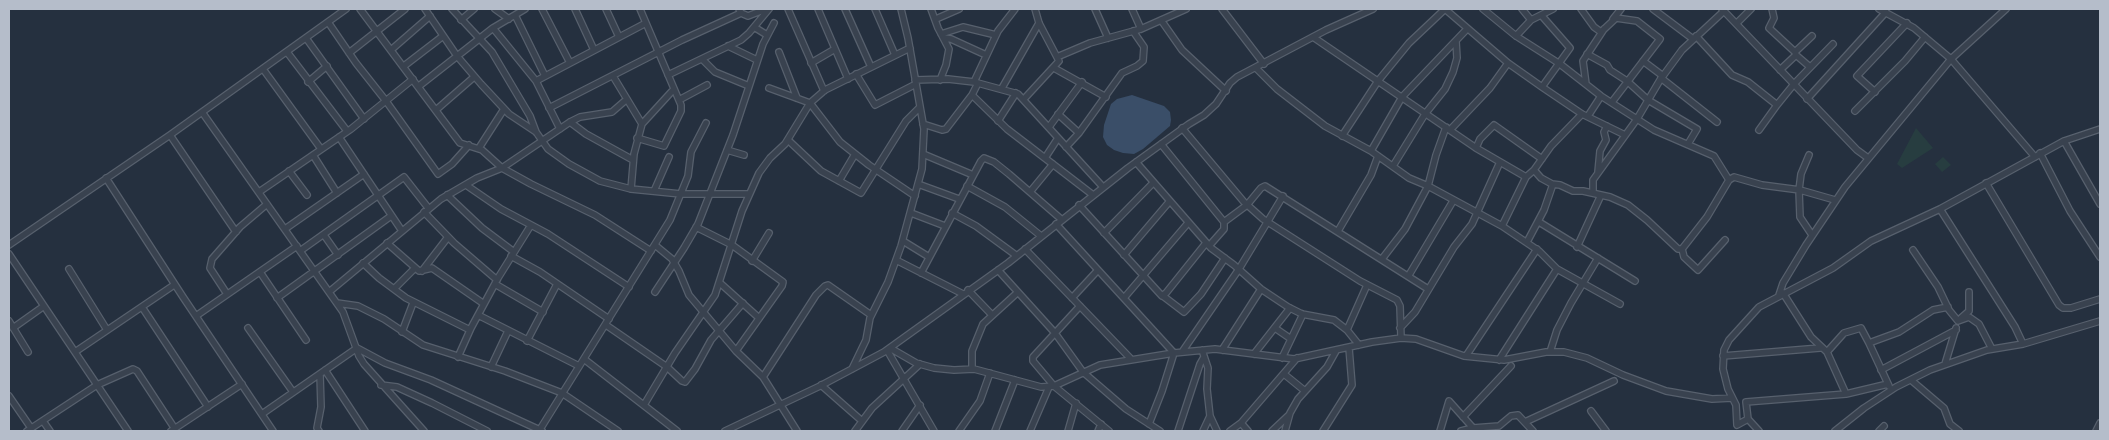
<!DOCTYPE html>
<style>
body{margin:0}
#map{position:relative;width:2109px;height:440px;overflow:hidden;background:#25303f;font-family:"Titillium Web",sans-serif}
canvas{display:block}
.frame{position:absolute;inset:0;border:10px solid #b5bdca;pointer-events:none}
</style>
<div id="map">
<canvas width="2109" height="440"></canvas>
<div class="frame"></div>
</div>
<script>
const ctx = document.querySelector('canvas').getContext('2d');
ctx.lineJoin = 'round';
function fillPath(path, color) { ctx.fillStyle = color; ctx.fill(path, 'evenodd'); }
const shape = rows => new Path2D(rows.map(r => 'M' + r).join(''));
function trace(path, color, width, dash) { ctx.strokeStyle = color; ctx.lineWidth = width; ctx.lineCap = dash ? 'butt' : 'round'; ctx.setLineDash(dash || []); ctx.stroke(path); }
const green = shape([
 [1916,128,1933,148,1902,168,1897,164],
 [1943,157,1951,165,1942,172,1935,164]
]);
const water = shape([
 [1132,95,1164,106,1170,112,1171,120,1170,126,1143,149,1134,154,1123,153,1114,150,1107,145,1103,137,1104,125,1111,104,1117,99]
]);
const street = shape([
 [360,9,460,143,482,150,502,168,531,184,595,215,651,251],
 [425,9,457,56,481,84,509,114,536,132,548,149,569,164,600,181,631,189,681,194,749,194],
 [452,9,492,52,530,116,536,132],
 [495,9,509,19],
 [542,9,570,63],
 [575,9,594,50],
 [606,9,619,37],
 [739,9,741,13,748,16,766,9],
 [788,9,824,91],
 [818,9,848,79],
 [845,9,871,67],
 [875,9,895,55],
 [931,9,938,28,949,49,946,65,940,80],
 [1095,9,1108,38],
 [1132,9,1141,29],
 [1222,9,1264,64],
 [1445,9,1508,63,1542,87,1582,114,1625,135],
 [1483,9,1516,36,1560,64,1601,96,1654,130,1714,156,1729,180,1707,217,1682,249],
 [1522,9,1531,20],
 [1581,9,1594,27,1601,32],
 [1653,9,1693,39],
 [1722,9,1857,150,1868,158],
 [1772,9,1774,18,1769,28,1795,52],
 [1879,9,1914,28,1951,59,2035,157],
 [515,15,545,76],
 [1542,16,1570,48,1542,87],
 [936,19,959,9],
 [1613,19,1621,9],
 [461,20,474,9],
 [1161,20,1182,50,1226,91],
 [328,22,356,63,386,101,438,174,452,164,469,145],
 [1737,23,1751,9],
 [754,27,767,35],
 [493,28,536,81,560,129],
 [1601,32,1616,18,1637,21,1660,39,1612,102],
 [941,34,963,27,996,35],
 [1516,36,1531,20,1553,9],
 [1696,36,1732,75,1748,82,1777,105,1794,84,1833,44],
 [1313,37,1476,148,1526,177],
 [306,38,364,119],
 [944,38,951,39,986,55],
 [728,46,757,60],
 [391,50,430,16],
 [287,52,347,131],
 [779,52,797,98],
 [349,53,405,9],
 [1587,54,1607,65,1610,70,1627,81,1648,100,1697,129,1688,144],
 [1796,55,1810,67],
 [1057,57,1090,43,1141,29,1186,9],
 [702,59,715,72,749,86],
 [1643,61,1663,76],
 [811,63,835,49],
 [404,66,443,36],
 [1054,68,1106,97],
 [1256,68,1277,89,1325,126,1371,151,1409,178,1428,186,1502,226,1539,251,1557,269,1620,304],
 [263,69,321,149],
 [1780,70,1796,55,1795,52,1812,36],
 [856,74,875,105,916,84],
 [668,75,741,40,749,33,769,9],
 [613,76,642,124],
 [1661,78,1717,122],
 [915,80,948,79,974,82,1018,94,1103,187],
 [536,81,646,23],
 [308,82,327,66],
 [974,82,998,31,1015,9],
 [1586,84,1583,61,1604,29],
 [419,86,493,28,525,9],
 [769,88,810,103,840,142,869,165,915,196],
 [1002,88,1039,23],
 [1875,92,1857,76,1907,23],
 [972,95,1007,129,1093,195],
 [1024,99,1059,61,1039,23,1035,9],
 [1807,99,1886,12],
 [679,100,707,85],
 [549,108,682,40,741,13],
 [436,110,474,77],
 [1855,111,1905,61,1925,37],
 [202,112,343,312,359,356,364,364,424,431],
 [1058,114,1079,133],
 [1588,116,1601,96],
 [998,121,1016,93],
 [570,122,586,134,633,160],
 [923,124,942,130,946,129,972,95,978,83],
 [1049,127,1082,82],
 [1182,128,1244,202,1263,219,1360,281,1397,300,1400,306,1401,338],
 [1450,130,1490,88,1508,63],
 [1759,130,1777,105],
 [170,135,236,232],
 [1342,136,1378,81,1409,43,1445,9],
 [339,137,402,231],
 [637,138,664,146,681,111,681,105,640,9],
 [788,140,821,171,861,193,906,121,920,107],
 [2064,141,2100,204],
 [1161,144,1224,222,1224,229,1209,246],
 [1066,147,1079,133,1122,73,1137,66,1143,61,1144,47,1133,31],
 [479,148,504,109],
 [1476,148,1480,139,1494,125,1542,159],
 [727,150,744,155],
 [1371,151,1402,97,1467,29],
 [2040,153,2070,211,2100,257],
 [923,154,973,175],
 [313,155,337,193],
 [1809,155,1801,174,1799,190,1800,217,1812,235],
 [1045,158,1058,138],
 [1136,162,1211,248,1234,265,1261,289,1288,307,1302,314,1334,320,1347,330,1359,345],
 [1393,166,1425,114,1445,89,1453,72,1457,58,1456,41],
 [1534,170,1541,178,1552,184,1560,185,1573,191,1583,191,1610,197,1628,205,1647,220,1678,249,1682,249,1684,257,1698,270,1725,240],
 [289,171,307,195],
 [1598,172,1600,151,1606,140,1604,132,1607,126],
 [106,178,183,297,273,431],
 [1729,180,1734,177,1762,185,1800,190,1835,200],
 [839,181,855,154],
 [1986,183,2059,305,2063,308,2071,308,2100,299],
 [918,184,959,199],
 [466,185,501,209,548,234,629,287],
 [967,186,1005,207,1041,236],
 [631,189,634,154,642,124,674,89],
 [654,191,669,157],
 [259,192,351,129,413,79],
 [1030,192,1053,164],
 [1593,193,1593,180,1637,119,1660,80,1682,50,1724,11],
 [447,195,482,228,514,252],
 [1079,205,1162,296,1166,293,1206,243],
 [1940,209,2015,327,2023,344],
 [424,212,454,243,497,280],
 [911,213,945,226],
 [952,213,976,226,1017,256],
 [1224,222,1247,205,1261,188,1265,186,1428,289],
 [1539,222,1635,281],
 [1056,224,1174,353,1162,391,1149,424],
 [1502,226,1526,177,1534,170,1551,146,1582,114],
 [696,227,732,245,783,282,782,286,736,351],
 [285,229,364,174],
 [1338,231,1371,175,1378,156],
 [1104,233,1153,183],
 [324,235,338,255],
 [903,241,929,257],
 [1527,242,1544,210,1553,184],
 [387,243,419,271,432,268,484,304],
 [9,245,170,135,346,9],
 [655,245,672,259,679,271,689,295,736,351,763,377,797,431],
 [1577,247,1601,195],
 [1025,249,1130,358],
 [1913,250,1938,287,1949,310,1958,321,1969,317,1979,324,1992,349],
 [300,251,404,177,429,209],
 [9,254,128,431],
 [1124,255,1169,202],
 [511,256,540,272,609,319],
 [1382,259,1405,229,1428,186,1436,155,1446,127],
 [896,260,963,294],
 [752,261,769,233],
 [363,263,379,278,406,298,470,330],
 [69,269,107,330],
 [998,270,1055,333,1083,372,1126,409,1160,431],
 [422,271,448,237],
 [260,272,306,340],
 [921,273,981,161,984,158,994,162,1009,174,1061,219],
 [1409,275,1453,201],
 [720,283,759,318],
 [495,284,543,312],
 [394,289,415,268],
 [968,290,992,315],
 [329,292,441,199,477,178,502,168,570,122,580,117,612,112,627,99],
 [655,292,684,248,698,224,733,135,763,44,774,23],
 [1783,293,1811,337,1827,352,1846,394,1888,384],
 [227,294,210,268,212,259,240,227,267,204],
 [1779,295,1783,283,1806,245,1845,187,1951,59,2006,9],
 [1163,296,1184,312,1201,294,1225,258],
 [277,298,391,216],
 [1072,298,1098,270],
 [1124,298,1188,223],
 [337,303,358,306,384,319,423,345,505,371,562,393,618,431],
 [1080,306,1033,357,1033,361,1054,386,1109,431],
 [142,307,208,407],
 [478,315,579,366],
 [196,316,297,246],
 [1961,318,1969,311,1969,292],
 [9,321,28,352],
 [606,325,667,367,682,381,685,382,695,369,711,340,743,303],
 [13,328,44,306],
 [248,328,293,392],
 [1275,328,1291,339],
 [1400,328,1415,312,1454,247,1472,224,1500,162],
 [1347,330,1367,285],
 [402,332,413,303],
 [527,341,557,284],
 [890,348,916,363,934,368,954,370,974,369,1041,387,1054,386,1100,365,1174,353,1215,349,1294,359,1372,342,1401,338,1416,339,1464,356,1504,360,1546,352,1564,352,1587,358,1623,375,1666,391,1712,399,1732,398],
 [887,350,934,431],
 [1202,350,1208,368,1207,389,1210,416,1217,431],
 [1222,350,1261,289],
 [75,352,174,285],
 [1182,352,1239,269,1283,196],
 [1550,352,1557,330,1571,303,1598,258],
 [1827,352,1844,333,1861,328,1869,343],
 [1254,354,1290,308],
 [1466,356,1537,249],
 [1723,356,1820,348],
 [458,357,471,328,498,278,531,225],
 [1282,358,1303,314],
 [584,359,677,431],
 [1499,360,1557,269],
 [1945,364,1956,328],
 [491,367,508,331],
 [852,369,866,340,870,318,888,282,901,246,922,169,924,129,908,38,901,9],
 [972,369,972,351,983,324,1018,292],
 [325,370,365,431],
 [1881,370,1956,330],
 [1284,374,1305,391],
 [763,377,816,295,825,286,828,285,871,315],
 [1911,380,1944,408,1950,424,1959,431],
 [381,385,397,387,432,403,487,431],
 [821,385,862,421],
 [1889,386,1869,343,1899,332,1933,310,1948,307],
 [9,396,31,428],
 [644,405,675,353,715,295,742,211,759,173,770,158,785,144,810,103,825,90,910,48],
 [1591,411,1606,431],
 [262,414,357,348,385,363,431,380,542,431],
 [1463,417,1511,366],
 [1748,419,1746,402,1846,394],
 [43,421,50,431],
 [1525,422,1614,381],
 [1241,423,1248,431],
 [27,431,97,385,133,369,137,371,175,429],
 [171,431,242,384],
 [319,431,317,428,321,407,320,374],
 [539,431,670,220,688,176,691,152,706,123],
 [725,431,820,386,884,352,1008,263,1128,168,1189,124,1204,115,1216,104,1230,83,1237,77,1326,30,1373,9],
 [855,431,872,408,920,364],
 [902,431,920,405],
 [959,431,980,401,990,373],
 [995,431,1015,380],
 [1030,431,1049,387],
 [1068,431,1076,403],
 [1098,431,1101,424],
 [1178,431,1200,364,1204,357],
 [1203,431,1210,416],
 [1230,431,1241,423,1297,358],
 [1272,431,1289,415],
 [1285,431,1290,413,1298,399,1327,367,1336,351],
 [1323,431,1352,385,1349,348],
 [1440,431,1449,401,1474,429],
 [1461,431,1473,428,1499,426,1511,416,1518,415,1533,431],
 [1759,431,1748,419,1737,425,1736,405,1728,389,1723,369,1724,350,1729,340,1759,307,1833,268,1871,241,1940,209,2064,141,2100,129],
 [1835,431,1864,408,1896,387,1930,370,1987,350,2023,344,2100,321],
 [1879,431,1884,426],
 [2096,431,2100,423]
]);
fillPath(green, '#273d40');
fillPath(water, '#3a4e68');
trace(street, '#57606d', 8);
trace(street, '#39424f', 5.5);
</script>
